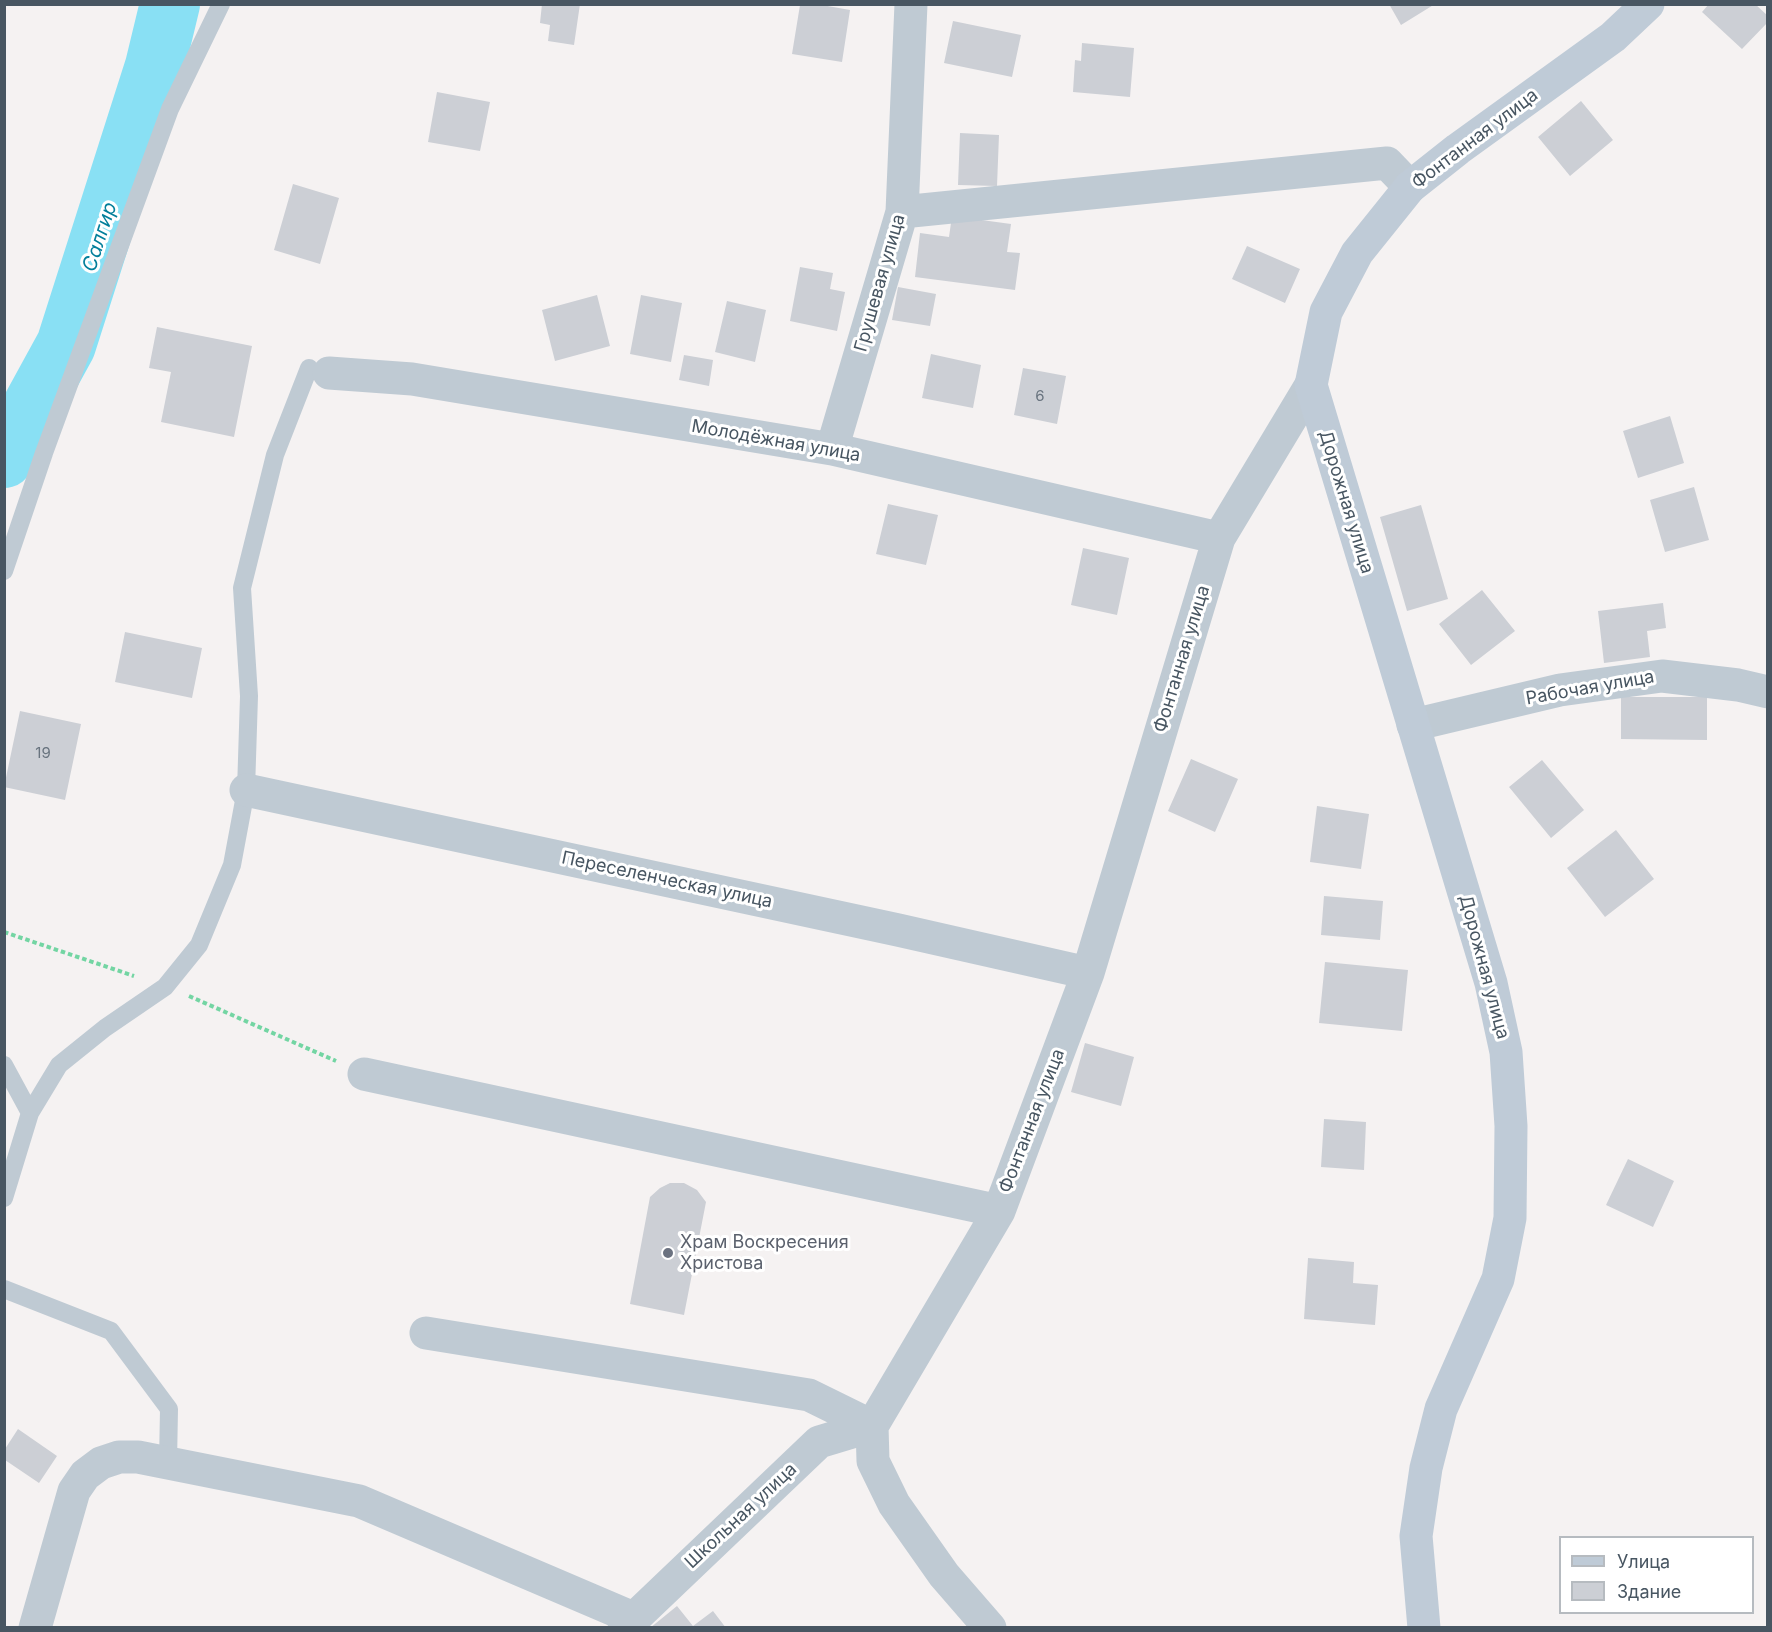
<!DOCTYPE html>
<meta charset="utf-8">
<style>
body{margin:0}
#map{position:relative;width:1772px;height:1632px;overflow:hidden;background:#f5f2f2;font-family:Inter,sans-serif}
canvas{display:block}
.frame{position:absolute;inset:0;border:6px solid #485662;pointer-events:none}
.legend{position:absolute;left:1559px;top:1536px;width:195px;height:78px;box-sizing:border-box;background:#fff;border:2px solid #b6bbc0;margin:0;padding:8px 10px;list-style:none;font-size:18px;color:#485662}
.legend li{display:flex;align-items:center;gap:12px;height:30px}
.legend b{width:30px;border:2px solid #b6bbc0}
</style>
<div id="map">
<canvas width="1772" height="1632"></canvas>
<div class="frame"></div>
<ul class="legend">
<li><b style="height:8px;background:#bfcbd7"></b>Улица</li>
<li><b style="height:16px;background:#cccfd5"></b>Здание</li>
</ul>
</div>
<script>
const ctx = document.querySelector('canvas').getContext('2d');
ctx.lineJoin = 'round';
const shape = rows => new Path2D(rows.map(r => 'M' + r).join(''));
function trace(path, color, width, dash) { ctx.strokeStyle = color; ctx.lineWidth = width; ctx.lineCap = dash ? 'butt' : 'round'; ctx.setLineDash(dash || []); ctx.stroke(path); }
function fillPath(path, color) { ctx.fillStyle = color; ctx.fill(path, 'evenodd'); }
function drawText(font, color, halo, rows, align = 'center') {
  ctx.font = font + ' Inter,sans-serif'; ctx.lineWidth = 6; ctx.setLineDash([]); ctx.textBaseline = 'middle'; ctx.strokeStyle = halo; ctx.fillStyle = color; for (const [text, x, y, turn = 0] of rows) {
    ctx.save(); ctx.translate(x, y); ctx.rotate((+turn || 0) * Math.PI / 180); ctx.textAlign = isNaN(turn) ? turn : align; if (halo) ctx.strokeText(text, 0, 0); ctx.fillText(text, 0, 0); ctx.restore();
  }
}
const river = shape([
 [4,458,66,345,155,66,170,4]
]);
const building = shape([
 [542,4,580,4,574,45,548,41,550,25,540,23],
 [1389,4,1435,4,1401,25],
 [1709,4,1755,4,1768,16,1768,22,1742,49,1702,12],
 [800,5,822,5,850,10,842,62,792,54],
 [953,21,1021,35,1012,77,944,63],
 [1082,43,1134,48,1130,97,1073,92,1075,60,1081,61],
 [437,92,490,102,480,151,428,142],
 [1581,101,1613,140,1570,176,1538,137],
 [960,133,999,135,997,186,958,185],
 [293,184,339,198,320,264,274,250],
 [952,216,1011,224,1007,252,1020,253,1015,290,915,277,920,233,949,237],
 [1247,246,1300,269,1285,303,1232,279],
 [800,267,833,273,830,289,845,292,837,331,790,321],
 [898,287,936,294,930,326,892,320],
 [597,295,610,346,555,361,542,310],
 [641,295,682,303,671,362,630,354],
 [727,301,766,310,755,362,715,352],
 [157,327,252,346,234,437,161,422,171,372,149,368],
 [931,354,981,365,973,408,922,398],
 [684,355,713,360,709,386,679,380],
 [1023,368,1066,376,1057,424,1014,415],
 [1670,416,1684,463,1638,478,1623,431],
 [1694,487,1709,540,1665,552,1650,500],
 [888,504,938,515,926,565,876,554],
 [1421,505,1448,599,1407,611,1380,517],
 [1083,548,1129,558,1117,615,1071,605],
 [1482,590,1515,631,1471,665,1439,624],
 [1663,603,1666,628,1647,631,1650,657,1604,663,1598,611],
 [125,632,202,648,192,698,115,682],
 [1621,697,1707,697,1707,740,1621,739],
 [20,711,81,724,65,800,4,787],
 [1191,759,1238,779,1215,832,1168,811],
 [1542,760,1584,810,1551,838,1509,787],
 [1317,806,1369,814,1361,869,1310,862],
 [1616,830,1654,879,1605,917,1567,868],
 [1324,896,1383,901,1380,940,1321,935],
 [1325,962,1408,970,1402,1031,1319,1023],
 [1085,1043,1134,1057,1121,1106,1071,1092],
 [1324,1119,1366,1122,1364,1170,1321,1167],
 [1628,1159,1674,1181,1653,1227,1606,1205],
 [670,1183,684,1183,697,1190,706,1202,684,1315,630,1304,650,1197,660,1188],
 [1308,1258,1354,1262,1353,1283,1378,1285,1375,1325,1304,1319],
 [18,1429,57,1456,39,1483,5,1460,5,1449],
 [677,1606,693,1626,713,1611,726,1628,650,1628]
]);
const path = shape([
 [4,932,134,976],
 [189,996,336,1061]
]);
const service = shape([
 [4,571,44,453,170,109,221,4],
 [4,1065,30,1113,4,1198],
 [30,1113,59,1065,105,1028,165,987,199,945,232,865,246,790,249,696,242,588,275,455,309,368],
 [4,1289,111,1331,169,1409,168,1463]
]);
const minor = shape([
 [902,212,1387,163,1410,187],
 [329,373,412,379,832,449,1219,538],
 [832,449,902,212,911,4],
 [1413,725,1560,690,1662,676,1738,685,1768,692],
 [246,790,898,930,1088,973],
 [364,1074,999,1211],
 [426,1333,809,1395,872,1426],
 [872,1426,999,1211,1088,973,1219,538,1311,385],
 [872,1426,873,1461,894,1504,944,1575,990,1628],
 [35,1628,74,1491,85,1475,101,1463,119,1457,138,1457,359,1501,633,1618],
 [624,1628,819,1442,872,1426]
]);
const secondary = shape([
 [1424,1628,1416,1536,1426,1468,1441,1409,1498,1279,1510,1218,1511,1126,1506,1052,1491,983,1311,385,1326,312,1357,253,1410,187,1458,149,1613,37,1648,4]
]);
const markers = [
 [668,1253,6,"#6b7280"]
];
const numberNames = [
 ["6",1040,396],
 ["19",43,753]
];
const streetNames = [
 ["Фонтанная улица",1475,139,-37],
 ["Грушевая улица",880,283,-74],
 ["Молодёжная улица",776,441,10],
 ["Дорожная улица",1346,502,73],
 ["Фонтанная улица",1182,659,-73],
 ["Рабочая улица",1590,688,-10],
 ["Переселенческая улица",667,880,12],
 ["Дорожная улица",1484,967,75],
 ["Фонтанная улица",1032,1121,-69],
 ["Школьная улица",741,1516,-43]
];
const worshipNames = [
 ["Храм Воскресения",680,1243],
 ["Христова",680,1264]
];
const waterNames = [
 ["Салгир",100,237,-72]
];
trace(river, '#89e0f4', 60);
fillPath(building, '#cccfd5');
trace(path, '#73d5a3', 4, [4.5, 3]);
trace(service, '#bfcad3', 18);
trace(minor, '#bfcad3', 33);
trace(secondary, '#bfcbd7', 33);
for (const [x, y, r, color] of markers) { const dot = new Path2D(); dot.arc(x, y, r, 0, 2 * Math.PI); ctx.fillStyle = color; ctx.fill(dot); trace(dot, '#fff', 2); }
drawText('15px', '#69747f', null, numberNames);
drawText('18px', '#485662', '#fff', streetNames);
drawText('18px', '#5b616d', '#fff', worshipNames, 'left');
drawText('italic 20px', '#037f9b', '#fff', waterNames);
</script>
